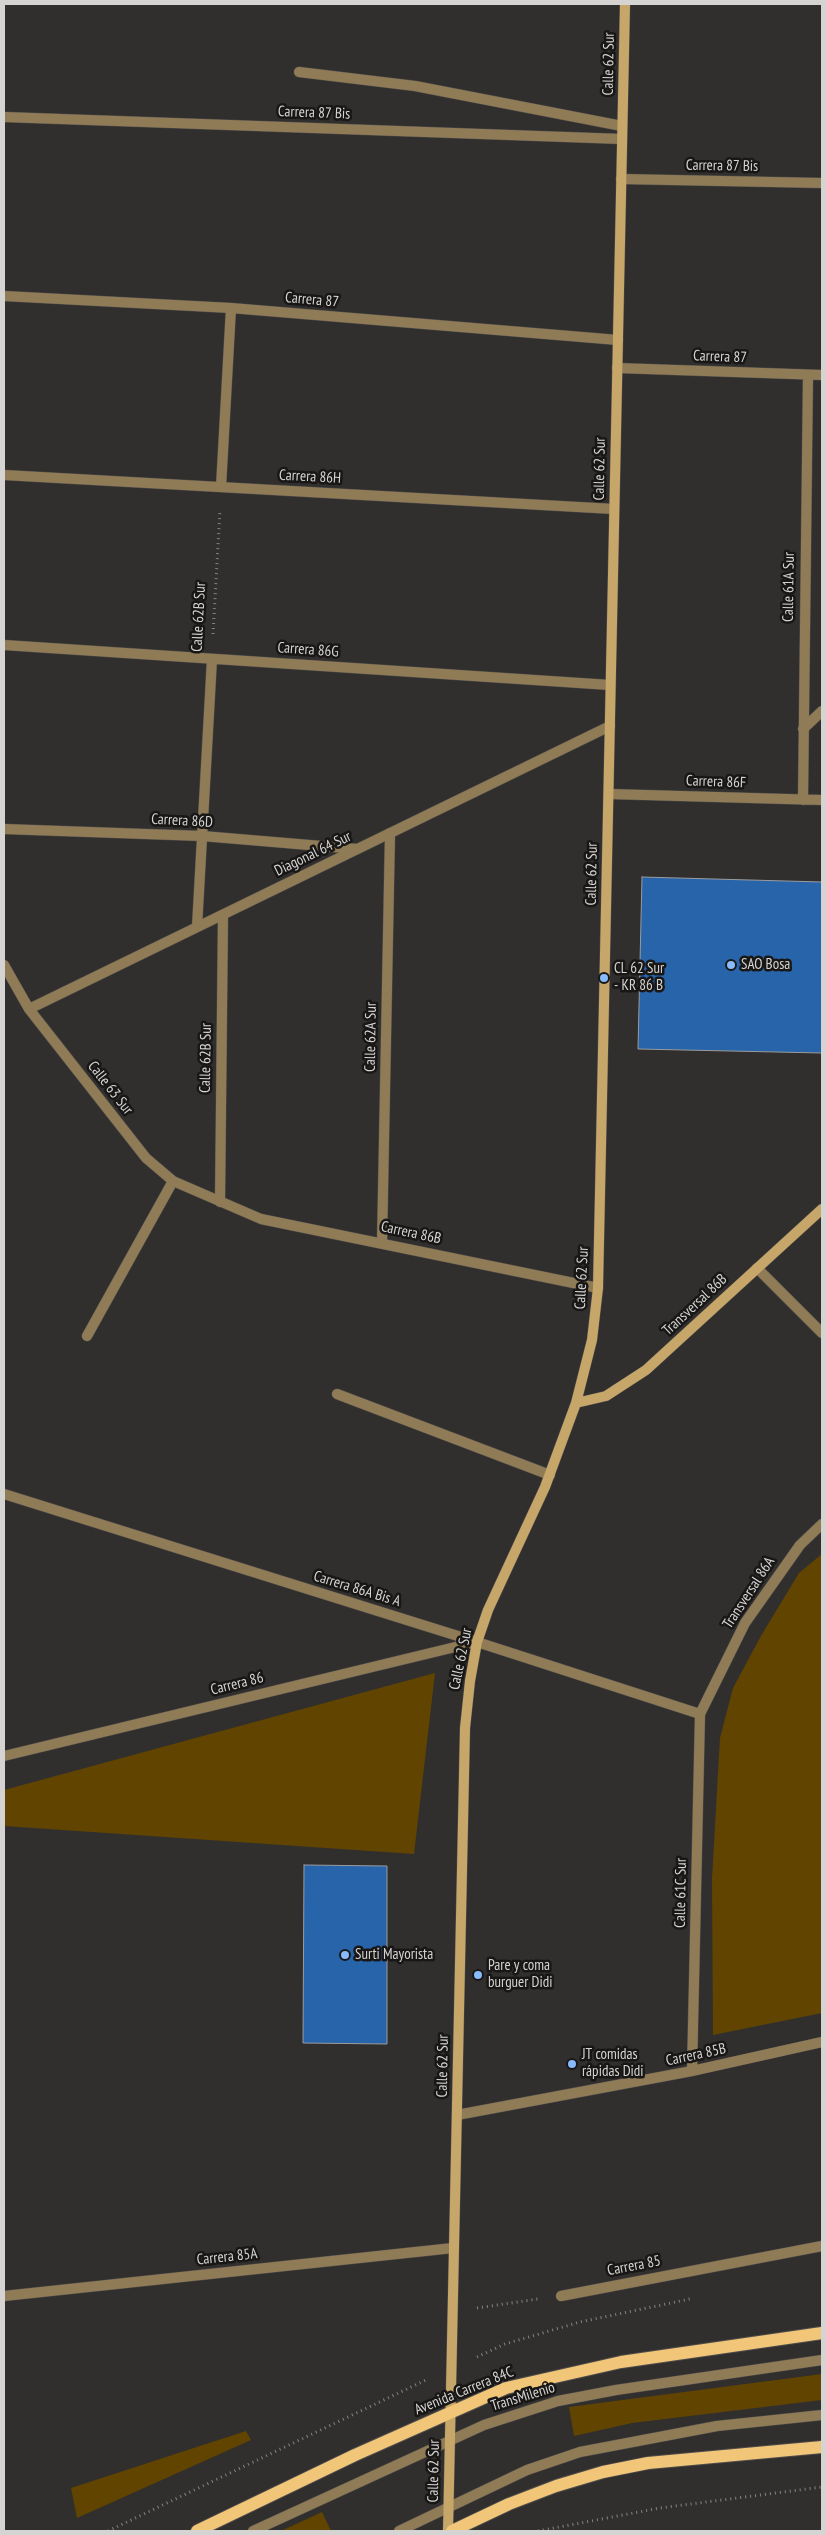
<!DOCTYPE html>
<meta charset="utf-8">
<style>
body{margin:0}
#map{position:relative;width:826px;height:2535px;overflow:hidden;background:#312f2d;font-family:"PT Sans Narrow",sans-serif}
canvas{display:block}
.frame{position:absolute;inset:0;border:5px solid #d5d4d2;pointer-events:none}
</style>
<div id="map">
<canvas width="826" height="2535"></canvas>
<div class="frame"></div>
</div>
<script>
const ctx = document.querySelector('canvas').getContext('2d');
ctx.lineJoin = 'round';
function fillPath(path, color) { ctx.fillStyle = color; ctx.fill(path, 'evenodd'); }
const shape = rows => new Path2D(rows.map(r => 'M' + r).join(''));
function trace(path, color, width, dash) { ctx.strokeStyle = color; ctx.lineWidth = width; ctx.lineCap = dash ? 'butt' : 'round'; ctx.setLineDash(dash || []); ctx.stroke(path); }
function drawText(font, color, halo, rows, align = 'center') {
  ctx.font = font + ' "PT Sans Narrow",sans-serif'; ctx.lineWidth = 5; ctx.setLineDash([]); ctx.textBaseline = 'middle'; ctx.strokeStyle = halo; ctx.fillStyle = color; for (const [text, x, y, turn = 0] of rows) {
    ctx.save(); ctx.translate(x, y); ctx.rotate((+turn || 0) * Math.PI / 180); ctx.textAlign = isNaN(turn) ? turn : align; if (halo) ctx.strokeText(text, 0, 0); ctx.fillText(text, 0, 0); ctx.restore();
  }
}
const green = shape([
 [822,1554,822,2013,713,2035,712,1879,720,1738,733,1688,762,1634,799,1573],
 [435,1673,414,1854,4,1826,4,1790],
 [822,2374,822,2400,632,2423,574,2436,569,2407],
 [246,2431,251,2440,77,2518,71,2488],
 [322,2512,331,2531,281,2531]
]);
const building = shape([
 [642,877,822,882,822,1053,638,1049,642,877],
 [304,1865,387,1866,387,2044,303,2043,304,1865]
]);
const path = shape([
 [213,634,220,510],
 [477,2308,538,2299],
 [477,2357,505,2344,580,2322,690,2299],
 [108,2531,428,2379],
 [538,2531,660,2508,822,2487]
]);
const lane = shape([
 [299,72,415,86,622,126],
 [220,1202,223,915],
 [382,1243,390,833],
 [87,1336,173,1181],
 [337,1394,550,1475],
 [253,2531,484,2425,558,2401,616,2390,822,2360],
 [399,2531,527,2470,580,2452,717,2426,822,2415]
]);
const street = shape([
 [4,117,622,139],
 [621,179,822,183],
 [4,296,231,308,618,340],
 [617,368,822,375],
 [4,475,614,509],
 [221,487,231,308],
 [4,645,610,685],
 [803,729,822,711],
 [609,794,822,800],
 [803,800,808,375],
 [4,829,202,836,357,849],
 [197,927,212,659],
 [4,965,29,1009,146,1158,173,1181,261,1219,598,1288],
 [29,1009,610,726],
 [757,1268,822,1333],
 [4,1494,477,1642,700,1714],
 [4,1756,476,1642],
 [692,2071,700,1714,745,1623,800,1545,822,1524],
 [457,2115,692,2071,822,2042],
 [4,2296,453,2248],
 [561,2296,822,2246]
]);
const secondary = shape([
 [576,1403,606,1396,646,1370,822,1209],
 [448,2531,465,1728,470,1681,477,1642,488,1610,545,1487,576,1403,592,1340,598,1288,625,4]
]);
const primary = shape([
 [197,2531,355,2455,506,2388,621,2362,822,2333],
 [452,2531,509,2504,556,2486,603,2472,648,2463,822,2447]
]);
const markers = [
 [731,965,5,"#87bbfb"],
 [604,978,5,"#87bbfb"],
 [345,1955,5,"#87bbfb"],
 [478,1975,5,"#87bbfb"],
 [572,2064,5,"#87bbfb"]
];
const streetNames = [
 ["Calle 62 Sur",609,64,-89],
 ["Carrera 87 Bis",314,113,2],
 ["Carrera 87 Bis",722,166,1],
 ["Carrera 87",312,300,5],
 ["Carrera 87",720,357,2],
 ["Calle 62 Sur",600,469,-89],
 ["Carrera 86H",310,477,3],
 ["Calle 61A Sur",789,587,-89],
 ["Calle 62B Sur",199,617,-87],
 ["Carrera 86G",308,650,4],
 ["Carrera 86F",716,782,2],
 ["Carrera 86D",182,821,3],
 ["Diagonal 64 Sur",313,854,-26],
 ["Calle 62 Sur",592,874,-89],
 ["Calle 62A Sur",371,1037,-89],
 ["Calle 62B Sur",206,1058,-89],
 ["Calle 63 Sur",110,1088,52],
 ["Carrera 86B",411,1233,12],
 ["Calle 62 Sur",582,1278,-87],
 ["Transversal 86B",695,1305,-43],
 ["Carrera 86A Bis A",357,1589,17],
 ["Transversal 86A",749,1593,-57],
 ["Calle 62 Sur",461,1659,-78],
 ["Carrera 86",237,1684,-14],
 ["Calle 61C Sur",681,1893,-89],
 ["Carrera 85B",696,2055,-12],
 ["Calle 62 Sur",443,2066,-89],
 ["Carrera 85A",227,2257,-6],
 ["Carrera 85",634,2266,-11],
 ["Avenida Carrera 84C",464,2391,-22],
 ["TransMilenio",523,2397,-17],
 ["Calle 62 Sur",434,2471,-89]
];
const poiNames = [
 ["SAO Bosa",741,965],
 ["CL 62 Sur",614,969],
 ["- KR 86 B",614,986],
 ["Surti Mayorista",355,1955],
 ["Pare y coma",488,1966],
 ["burguer Didi",488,1983],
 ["JT comidas",582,2055],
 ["rápidas Didi",582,2072]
];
fillPath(green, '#614400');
fillPath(building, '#2864aa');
trace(building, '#9a9c9f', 1);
trace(lane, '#4f4d4b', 11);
trace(street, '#4f4d4b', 11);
trace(secondary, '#4f4d4b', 11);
trace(primary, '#4f4d4b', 14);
trace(path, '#858381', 3, [1, 4]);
trace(lane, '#907b57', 10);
trace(street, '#907b57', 10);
trace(secondary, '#c7a66a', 10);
trace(primary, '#f1c679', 12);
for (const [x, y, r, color] of markers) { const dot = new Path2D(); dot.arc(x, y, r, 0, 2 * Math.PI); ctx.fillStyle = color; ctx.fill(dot); trace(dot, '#181716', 2); }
drawText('15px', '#d5d4d2', '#181716', streetNames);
drawText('15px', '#d5d4d2', '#181716', poiNames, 'left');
</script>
